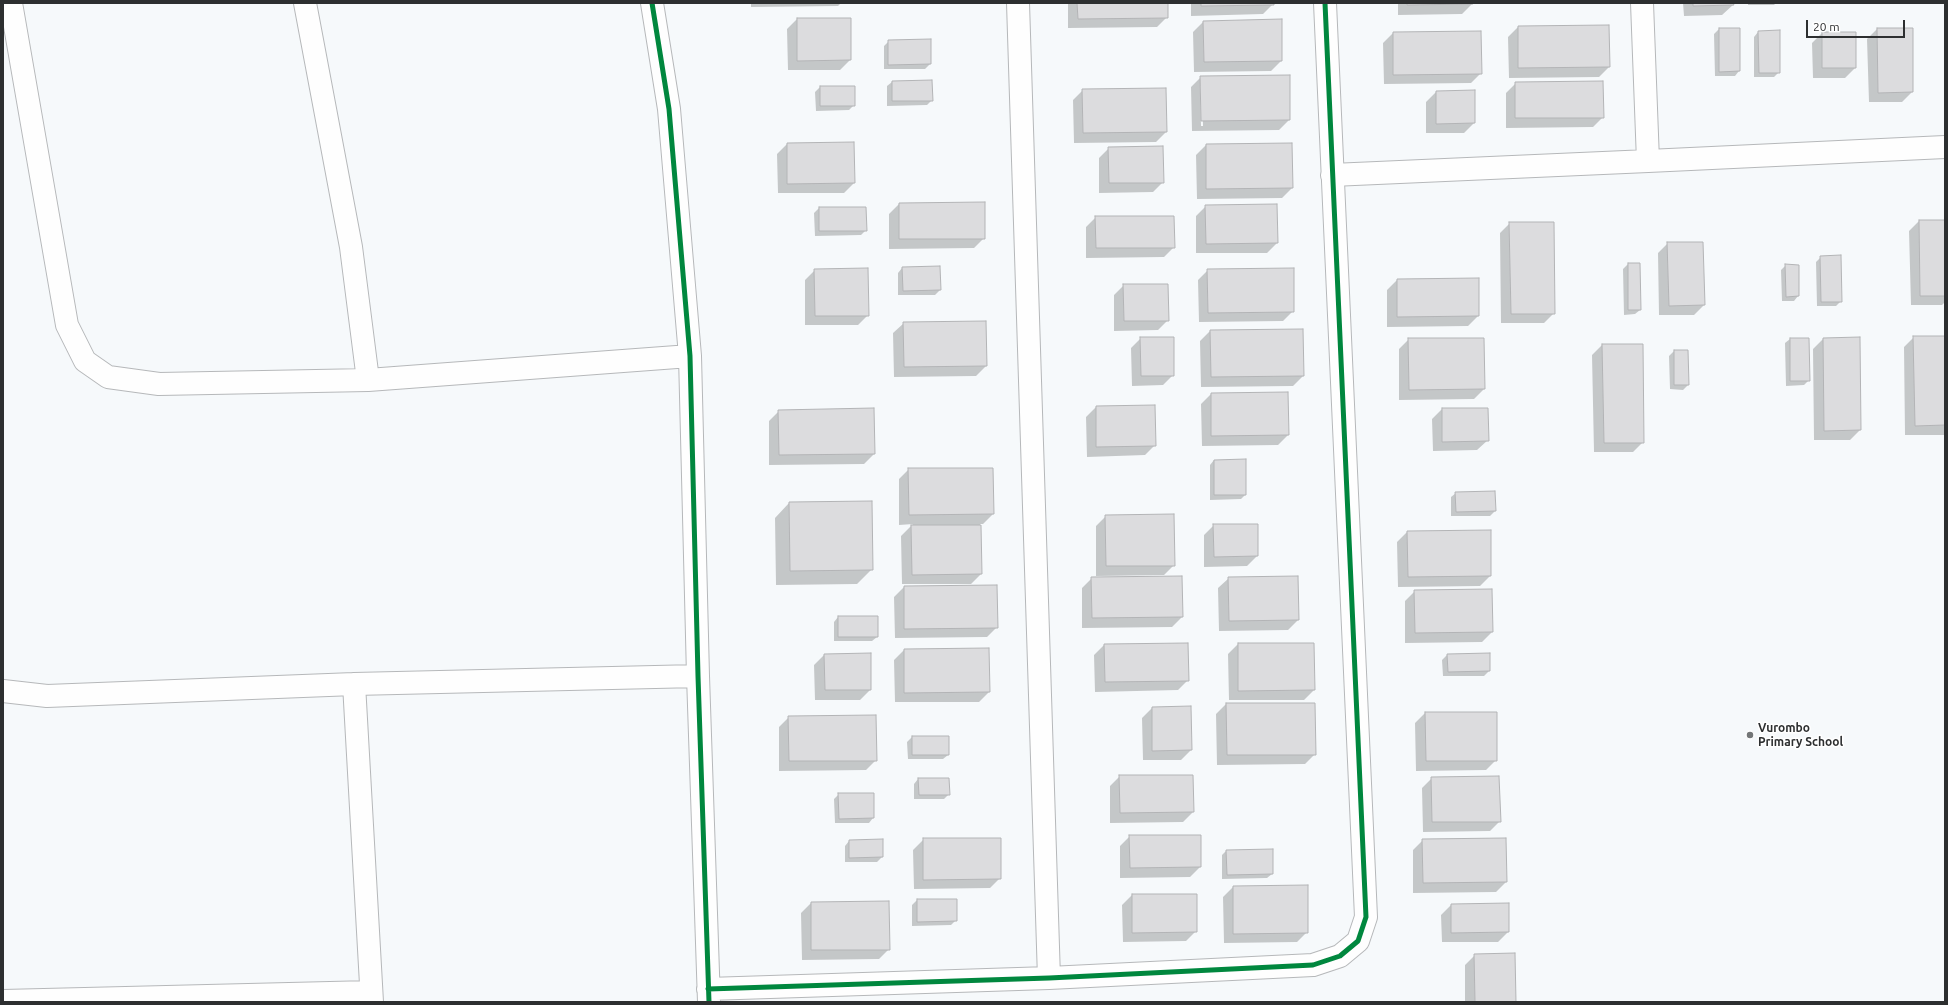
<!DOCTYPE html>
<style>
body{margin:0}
#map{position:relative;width:1948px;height:1005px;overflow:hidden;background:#f6f9fb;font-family:Ubuntu,sans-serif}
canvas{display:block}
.frame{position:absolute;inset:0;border:4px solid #2d2f30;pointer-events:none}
.scale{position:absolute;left:1806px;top:20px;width:99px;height:18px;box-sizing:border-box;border:2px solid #2d2f30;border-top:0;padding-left:5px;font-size:12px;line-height:14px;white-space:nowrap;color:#2d2f30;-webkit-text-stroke:3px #fff;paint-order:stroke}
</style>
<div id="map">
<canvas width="1948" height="1005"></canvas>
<div class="frame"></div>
<div class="scale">20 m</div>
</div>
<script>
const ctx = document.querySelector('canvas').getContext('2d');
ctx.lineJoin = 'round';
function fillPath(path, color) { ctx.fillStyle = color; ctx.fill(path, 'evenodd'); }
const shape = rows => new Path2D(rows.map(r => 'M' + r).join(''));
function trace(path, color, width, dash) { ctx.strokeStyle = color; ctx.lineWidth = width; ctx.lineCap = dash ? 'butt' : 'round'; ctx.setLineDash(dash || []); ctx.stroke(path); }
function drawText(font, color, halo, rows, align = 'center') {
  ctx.font = font + ' Ubuntu,sans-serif'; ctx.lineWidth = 3; ctx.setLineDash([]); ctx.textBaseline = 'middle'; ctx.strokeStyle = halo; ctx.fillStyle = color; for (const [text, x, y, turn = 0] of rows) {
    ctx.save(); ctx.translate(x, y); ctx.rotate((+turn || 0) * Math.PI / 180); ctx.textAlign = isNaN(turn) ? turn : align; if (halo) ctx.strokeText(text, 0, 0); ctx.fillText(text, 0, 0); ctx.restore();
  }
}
const shadow = shape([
 [751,3,841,3,838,6,751,7],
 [1068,3,1167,3,1167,17,1157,27,1068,28],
 [1191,3,1273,3,1273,4,1263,14,1191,16],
 [1398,3,1472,3,1472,4,1462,14,1398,15],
 [1683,3,1732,3,1733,5,1722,15,1684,16],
 [1748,3,1776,3,1774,5,1748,5],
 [797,19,850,60,840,70,788,70,787,29],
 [1281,20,1281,61,1271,71,1194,72,1193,32,1203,22],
 [1518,27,1609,67,1599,77,1509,78,1508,37],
 [1719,29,1739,71,1735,76,1715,76,1714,34],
 [1877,29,1912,92,1902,102,1869,102,1867,39],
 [1480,32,1481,73,1471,83,1384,84,1383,43,1393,33],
 [1758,32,1779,72,1774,77,1754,77,1754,37],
 [1822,33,1855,33,1855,68,1845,78,1813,78,1812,43],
 [889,41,930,64,925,69,884,69,884,46],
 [1201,77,1289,120,1279,130,1192,131,1191,87],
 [1200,86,1202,86,1203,126,1201,126],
 [892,82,932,100,927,105,887,106,887,86],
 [1516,83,1603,117,1593,127,1506,128,1506,93],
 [820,87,854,105,849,110,816,111,815,92],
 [1083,90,1166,132,1156,142,1074,143,1073,100],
 [1436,92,1474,123,1464,133,1426,133,1426,102],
 [787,144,854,183,844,193,778,193,777,154],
 [1291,144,1292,188,1282,198,1197,199,1196,155,1206,145],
 [1109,148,1163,182,1153,192,1099,193,1099,158],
 [899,204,984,238,974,248,889,249,889,214],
 [1206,206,1277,243,1267,253,1196,253,1196,216],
 [819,208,866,230,861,235,815,236,814,213],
 [1096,217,1174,247,1164,257,1086,258,1086,227],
 [1919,221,1945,221,1945,302,1942,305,1911,305,1909,231],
 [1510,223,1554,313,1544,323,1501,323,1500,233],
 [1668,243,1704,305,1694,315,1659,315,1658,253],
 [1821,257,1841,301,1836,306,1817,306,1816,262],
 [1628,264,1639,264,1640,310,1635,314,1624,315,1623,269],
 [1786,265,1798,296,1794,301,1782,301,1781,270],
 [902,268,940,290,935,295,898,295,898,273],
 [815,270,868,315,858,325,805,325,805,280],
 [1208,270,1293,311,1283,321,1199,322,1198,280],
 [1397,280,1478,316,1468,326,1387,327,1387,290],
 [1124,285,1168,320,1158,330,1114,331,1114,295],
 [904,323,986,366,976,376,894,377,893,333],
 [1302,330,1303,376,1293,386,1201,387,1200,341,1210,331],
 [1914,337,1945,337,1945,435,1905,435,1904,347],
 [1141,338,1173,375,1163,385,1132,386,1131,348],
 [1409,339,1484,389,1474,399,1399,400,1399,349],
 [1790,339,1809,380,1804,385,1786,386,1785,343],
 [1823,339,1860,430,1850,440,1814,440,1813,349],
 [1602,345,1643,442,1633,452,1594,452,1592,355],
 [1674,351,1688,385,1683,390,1670,389,1669,356],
 [1211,394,1288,435,1278,445,1202,446,1201,404],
 [1096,407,1155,445,1145,455,1087,457,1086,417],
 [1442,409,1488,440,1477,450,1433,451,1432,419],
 [779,411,874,454,864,464,769,465,769,421],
 [1214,460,1246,494,1241,499,1210,500,1210,465],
 [909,469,993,514,983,524,980,524,981,574,971,584,902,584,901,536,913,524,899,525,899,479],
 [1456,493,1495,511,1490,516,1451,516,1451,497],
 [789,503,872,569,857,584,776,585,775,518],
 [1106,516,1174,565,1164,575,1096,576,1096,526],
 [1214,525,1257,525,1257,556,1247,566,1204,567,1204,535],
 [1407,532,1490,576,1480,586,1398,587,1397,542],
 [1092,578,1182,617,1172,627,1082,628,1082,588],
 [1229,578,1298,620,1288,630,1219,631,1218,588],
 [904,587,997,627,987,637,895,638,894,597],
 [1415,591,1492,632,1482,642,1405,643,1405,601],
 [838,617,877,637,872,641,834,641,834,622],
 [1238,644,1314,690,1304,700,1229,700,1228,654],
 [1104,645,1188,680,1178,690,1095,692,1094,655],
 [904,650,989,692,979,702,895,702,894,660],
 [824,655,870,690,860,700,815,700,814,665],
 [1447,655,1489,671,1484,676,1443,676,1442,660],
 [1226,704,1315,754,1305,764,1217,765,1216,714],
 [1152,708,1191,750,1181,760,1143,760,1142,718],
 [1425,713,1496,760,1486,770,1416,771,1415,723],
 [789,717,876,760,866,770,779,771,779,727],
 [912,737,948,755,943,759,908,759,907,742],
 [1120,776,1193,812,1183,822,1110,823,1110,786],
 [1432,778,1500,821,1490,831,1423,832,1422,788],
 [918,779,949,794,944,799,914,799,914,784],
 [839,794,873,818,869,823,835,823,834,799],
 [1130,836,1200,867,1190,877,1120,878,1120,846],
 [923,840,1000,878,990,888,914,889,913,850],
 [1423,840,1506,882,1496,892,1413,893,1413,850],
 [849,841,882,857,877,862,845,862,845,846],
 [1226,851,1272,874,1267,878,1222,879,1222,855],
 [1233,887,1307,932,1297,942,1224,943,1223,897],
 [1132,895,1196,931,1186,941,1123,942,1122,905],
 [917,900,956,900,956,920,951,925,912,926,912,905],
 [811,903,889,949,879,959,802,960,801,913],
 [1451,905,1508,932,1498,942,1442,942,1441,915],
 [1475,955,1515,1002,1465,1002,1465,965]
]);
const building = shape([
 [1077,3,1168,3,1168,18,1078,19,1077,3],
 [1201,3,1274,3,1274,5,1201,6,1201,3],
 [1407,3,1473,3,1473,4,1407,5,1407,3],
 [1693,3,1733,3,1734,5,1693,6,1693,3],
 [797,18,851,18,851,60,797,61,797,18],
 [1282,19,1282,61,1204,62,1203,21,1282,19],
 [1609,25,1610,67,1518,68,1518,26,1609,25],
 [1719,28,1740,28,1740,71,1719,72,1719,28],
 [1877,28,1913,28,1913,92,1878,93,1877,28],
 [1780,30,1780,73,1759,73,1758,31,1780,30],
 [1481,31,1482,74,1393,75,1393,32,1481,31],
 [1822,32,1856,32,1856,68,1822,68,1822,32],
 [931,39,931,64,888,65,888,40,931,39],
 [1290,75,1290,120,1201,121,1200,76,1290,75],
 [932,80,933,101,892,101,892,81,932,80],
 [1603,81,1604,118,1515,118,1515,82,1603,81],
 [820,86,855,86,855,106,820,106,820,86],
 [1166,88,1167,132,1083,133,1082,89,1166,88],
 [1475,90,1475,123,1436,124,1436,91,1475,90],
 [854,142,855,183,787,184,787,143,854,142],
 [1292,143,1293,188,1206,189,1206,144,1292,143],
 [1163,146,1164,183,1109,183,1108,147,1163,146],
 [985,202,985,239,899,239,899,203,985,202],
 [1277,204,1278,243,1206,244,1205,205,1277,204],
 [819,207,866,207,867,231,819,231,819,207],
 [1095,216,1174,216,1175,248,1096,248,1095,216],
 [1919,220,1945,220,1945,296,1920,296,1919,220],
 [1509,222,1554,222,1555,314,1511,314,1509,222],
 [1667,242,1703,242,1705,305,1669,306,1667,242],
 [1841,255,1842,302,1821,302,1820,256,1841,255],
 [1628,263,1640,263,1641,310,1628,310,1628,263],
 [1785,264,1799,265,1799,296,1786,297,1785,264],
 [940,266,941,290,903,291,902,267,940,266],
 [868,268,869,316,815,316,814,269,868,268],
 [1294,268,1294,312,1208,313,1207,269,1294,268],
 [1479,278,1479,316,1397,317,1397,279,1479,278],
 [1123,284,1168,284,1169,321,1124,321,1123,284],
 [986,321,987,366,904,367,903,322,986,321],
 [1303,329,1304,376,1211,377,1210,330,1303,329],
 [1913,336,1945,336,1945,425,1915,426,1913,336],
 [1140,337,1174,337,1174,376,1141,376,1140,337],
 [1860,337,1861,430,1824,431,1823,338,1860,337],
 [1408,338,1484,338,1485,389,1409,390,1408,338],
 [1790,338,1809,338,1810,381,1790,381,1790,338],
 [1602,344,1643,344,1644,443,1604,443,1602,344],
 [1674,350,1688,350,1689,385,1674,385,1674,350],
 [1288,392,1289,435,1211,436,1211,393,1288,392],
 [1155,405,1156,446,1096,447,1096,406,1155,405],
 [874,408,875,454,779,455,778,410,874,408],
 [1442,408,1488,408,1489,441,1442,442,1442,408],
 [1246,459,1246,495,1214,495,1214,460,1246,459],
 [908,468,993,468,994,514,909,515,908,468],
 [1495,491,1496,511,1456,512,1455,492,1495,491],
 [872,501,873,570,790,571,789,502,872,501],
 [1174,514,1175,566,1106,566,1105,515,1174,514],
 [1213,524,1258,524,1258,556,1214,557,1213,524],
 [911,525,981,525,982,574,912,575,911,525],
 [1491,530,1491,576,1408,577,1407,531,1491,530],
 [1182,576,1183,617,1092,618,1091,577,1182,576],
 [1298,576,1299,620,1229,621,1228,577,1298,576],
 [997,585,998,628,904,629,904,586,997,585],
 [1492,589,1493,632,1415,633,1414,590,1492,589],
 [838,616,878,616,878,637,838,637,838,616],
 [1188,643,1189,681,1105,682,1104,644,1188,643],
 [1238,643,1314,643,1315,690,1238,691,1238,643],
 [989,648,990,692,904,693,904,649,989,648],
 [871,653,871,690,825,690,824,654,871,653],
 [1490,653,1490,671,1448,672,1447,654,1490,653],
 [1226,703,1315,703,1316,755,1227,755,1226,703],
 [1191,706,1192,750,1152,751,1152,707,1191,706],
 [1425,712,1497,712,1497,761,1426,761,1425,712],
 [876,715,877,761,789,761,788,716,876,715],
 [912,736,949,736,949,755,912,755,912,736],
 [1119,775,1193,775,1194,812,1120,813,1119,775],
 [1499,776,1501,822,1432,822,1431,777,1499,776],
 [918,778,949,778,950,795,919,795,918,778],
 [838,793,874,793,874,818,839,819,838,793],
 [1129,835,1201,835,1201,867,1130,868,1129,835],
 [923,838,1001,838,1001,879,923,880,923,838],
 [1506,838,1507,882,1423,883,1422,839,1506,838],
 [883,839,883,857,849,858,849,840,883,839],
 [1273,849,1273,874,1227,875,1226,850,1273,849],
 [1308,885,1308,933,1233,934,1233,886,1308,885],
 [1132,894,1197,894,1197,932,1132,933,1132,894],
 [917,899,957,899,957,921,917,922,917,899],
 [889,901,890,950,811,950,811,902,889,901],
 [1509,903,1509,932,1451,933,1451,904,1509,903],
 [1515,953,1516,1002,1475,1002,1474,954,1515,953]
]);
const minor = shape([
 [11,3,67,325,85,361,108,377,159,384,368,380],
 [305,3,351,247,368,380,690,356],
 [652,3,669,109,690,356,698,676,709,1002],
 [1018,3,1049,978],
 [1642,3,1648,161,1945,147],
 [1332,175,1648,161],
 [354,684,372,1002],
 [3,691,47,696,354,684,698,676],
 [708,989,1049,978,1313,965,1340,956,1358,941,1366,917,1325,3],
 [3,1001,371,992]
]);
const cycleway = shape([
 [652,3,669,109,690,356,698,676,709,1002],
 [708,989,1049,978,1313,965,1340,956,1358,941,1366,917,1325,3]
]);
const markers = [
 [1750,735,4,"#737677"]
];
const poiNames = [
 ["Vurombo",1758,728],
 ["Primary School",1758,742]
];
fillPath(shadow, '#0003');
fillPath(building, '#dcdcde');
trace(building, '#b3b4b6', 1);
trace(minor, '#b6b8ba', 24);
trace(minor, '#fefefe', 22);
trace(cycleway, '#00873e', 5);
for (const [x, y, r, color] of markers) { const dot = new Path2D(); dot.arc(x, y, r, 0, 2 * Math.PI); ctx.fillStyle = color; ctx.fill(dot); trace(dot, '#fff', 1.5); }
drawText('bold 12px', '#2d2f30', '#fff', poiNames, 'left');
</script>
